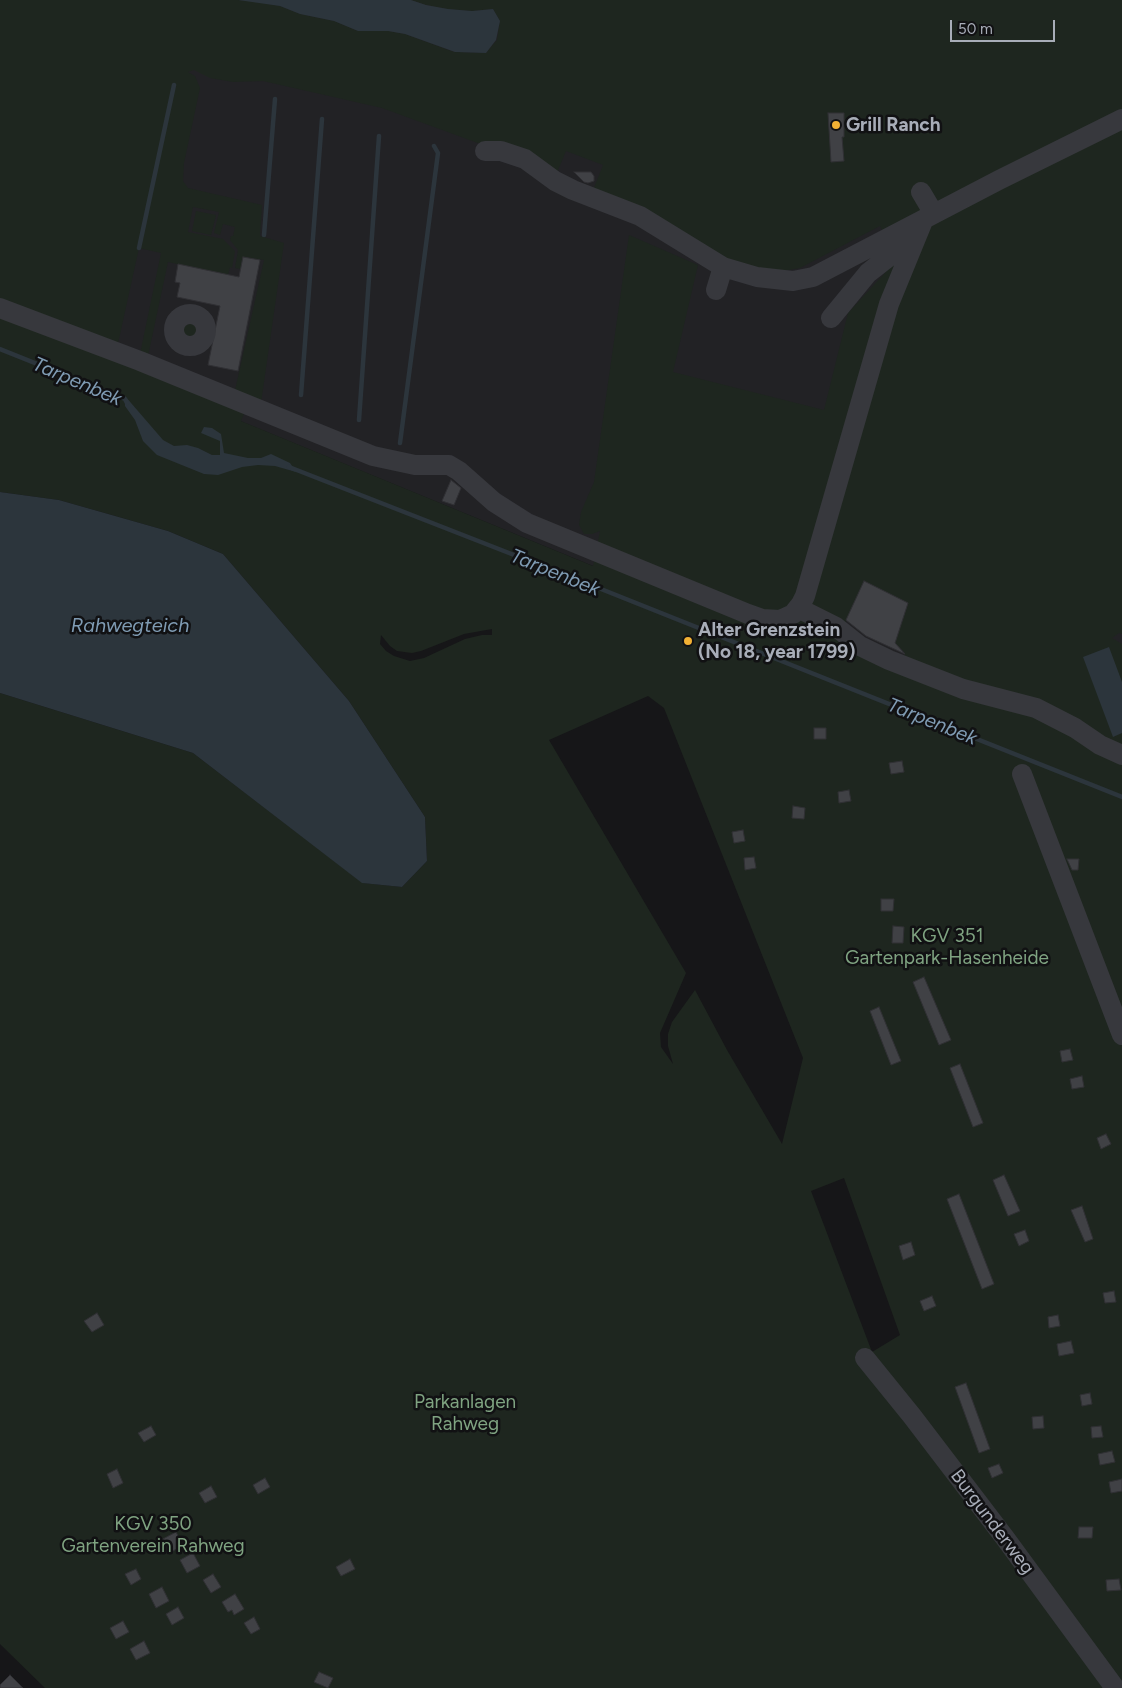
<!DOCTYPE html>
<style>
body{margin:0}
#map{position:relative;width:1122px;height:1688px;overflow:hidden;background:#161618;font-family:Figtree,sans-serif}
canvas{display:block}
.scale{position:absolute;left:950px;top:20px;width:105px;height:22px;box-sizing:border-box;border:2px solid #a8adb8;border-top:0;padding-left:6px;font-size:15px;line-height:18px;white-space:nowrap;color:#a8adb8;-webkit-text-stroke:4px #111113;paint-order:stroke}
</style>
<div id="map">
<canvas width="1122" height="1688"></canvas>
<div class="scale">50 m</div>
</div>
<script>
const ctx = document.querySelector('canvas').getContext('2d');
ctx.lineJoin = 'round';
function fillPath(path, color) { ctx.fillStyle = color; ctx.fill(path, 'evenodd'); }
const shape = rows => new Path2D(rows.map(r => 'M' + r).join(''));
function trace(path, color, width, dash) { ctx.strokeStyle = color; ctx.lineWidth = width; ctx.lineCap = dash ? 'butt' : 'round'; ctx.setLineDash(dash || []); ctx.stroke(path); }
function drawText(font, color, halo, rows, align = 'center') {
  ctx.font = font + ' Figtree,sans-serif'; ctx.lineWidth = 5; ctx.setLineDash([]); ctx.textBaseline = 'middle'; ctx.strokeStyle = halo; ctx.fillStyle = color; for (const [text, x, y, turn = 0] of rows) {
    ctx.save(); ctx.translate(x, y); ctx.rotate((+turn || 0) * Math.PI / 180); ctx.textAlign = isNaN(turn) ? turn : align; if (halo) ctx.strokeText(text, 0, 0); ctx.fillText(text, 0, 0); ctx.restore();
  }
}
const built = shape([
 [0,0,1122,0,1122,775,593,566,133,377,0,325]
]);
const green = shape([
 [0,0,238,0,251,1,280,6,300,14,334,21,358,31,388,31,405,34,454,52,486,53,497,40,500,21,493,9,472,11,448,9,426,5,411,0,1122,0,1122,634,1119,633,1112,638,1122,644,1122,751,1102,743,1078,725,1037,703,964,687,901,662,905,653,895,643,908,603,864,581,844,626,820,615,811,621,834,630,856,648,887,663,961,692,1034,711,1054,719,1099,749,1122,759,1122,1688,45,1688,0,1644,0,693,193,753,363,883,402,887,427,861,425,817,349,701,223,554,168,531,59,500,0,492,0,313,246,409,241,421,593,566,600,531,592,534,584,534,579,525,581,512,594,482,629,235,698,265,673,372,824,410,848,313,896,261,880,226,800,268,772,273,710,254,642,213,592,193,603,165,566,151,556,175,527,153,502,146,486,146,382,108,263,81,233,82,210,78,194,70,188,72,195,76,200,88,184,163,183,181,188,188,262,205,260,236,284,243,261,403,256,403,234,395,264,260,244,257,241,269,235,268,238,250,230,240,231,236,233,236,235,227,223,224,220,235,214,233,219,212,193,207,188,232,223,239,235,251,232,268,230,267,228,275,168,262,148,356,140,354,161,253,139,248,117,348,0,304],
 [492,629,492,635,482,635,465,639,424,658,410,661,394,656,386,651,380,644,381,635,390,646,397,651,412,653,421,651,464,634],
 [648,696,664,708,803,1058,782,1144,727,1050,695,990,672,1022,668,1034,668,1046,673,1064,661,1047,660,1033,686,973,549,740],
 [844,1178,900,1335,872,1352,811,1191],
 [196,211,216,215,211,235,192,231],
 '180 330a10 10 0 1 1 20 0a10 10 0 1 1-20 0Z'
]);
const water = shape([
 [238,0,411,0,426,5,448,9,472,11,493,9,500,21,496,40,486,53,455,52,405,34,388,31,358,31,334,21,300,14,280,6],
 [125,396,163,440,174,446,187,445,198,448,212,455,220,455,220,441,201,433,204,427,212,428,221,434,224,453,248,458,261,458,271,454,290,463,296,472,275,466,258,465,242,467,218,475,204,474,157,455,143,441,135,420,125,406],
 [0,492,59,500,168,531,223,554,349,701,425,817,427,861,402,887,362,883,193,753,0,693],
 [1109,647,1122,682,1122,733,1113,737,1083,657]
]);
const stream = shape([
 [264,235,275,99],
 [139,248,174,85],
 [0,349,125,399,127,403],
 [301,395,322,119],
 [359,420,379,136],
 [400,443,438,153,434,146],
 [289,467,596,587,1122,797]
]);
const building = shape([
 [828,113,844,113,844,137,842,137,844,161,831,162,828,113],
 [574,172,591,172,594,176,594,181,588,183,584,182,574,172],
 [243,257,260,260,238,371,208,365,220,306,177,297,180,283,175,282,178,264,239,277,243,257],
 [451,480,461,488,454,505,442,501,451,480],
 [864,581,908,603,895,643,905,654,866,636,846,620,864,581],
 [814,728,826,728,826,739,814,739,814,728],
 [902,761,904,772,891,774,889,763,902,761],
 [849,790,851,801,839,803,838,792,849,790],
 [793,806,805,808,804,819,792,818,793,806],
 [743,830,745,841,734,843,732,832,743,830],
 [754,857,756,868,745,870,744,858,754,857],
 [1067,859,1079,859,1078,870,1072,870,1067,859],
 [881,899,894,899,893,911,881,911,881,899],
 [893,926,904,927,903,943,892,943,893,926],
 [924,977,951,1040,939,1045,913,982,924,977],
 [879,1007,901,1061,891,1065,870,1011,879,1007],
 [1070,1049,1073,1060,1062,1062,1060,1051,1070,1049],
 [960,1064,983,1123,973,1127,950,1068,960,1064],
 [1082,1076,1084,1087,1072,1089,1070,1079,1082,1076],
 [1106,1134,1111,1144,1101,1149,1097,1138,1106,1134],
 [1004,1175,1020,1211,1008,1216,993,1180,1004,1175],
 [959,1194,994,1284,982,1289,947,1199,959,1194],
 [1082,1206,1093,1239,1085,1242,1071,1210,1082,1206],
 [1025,1230,1029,1241,1019,1246,1014,1234,1025,1230],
 [911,1242,915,1255,903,1260,899,1246,911,1242],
 [1114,1291,1116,1302,1105,1303,1103,1293,1114,1291],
 [932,1296,936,1306,924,1311,920,1301,932,1296],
 [97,1313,104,1325,92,1332,84,1321,97,1313],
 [1058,1315,1060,1326,1049,1328,1048,1317,1058,1315],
 [1071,1341,1074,1353,1059,1356,1057,1344,1071,1341],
 [966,1383,990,1449,979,1453,955,1387,966,1383],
 [1090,1393,1092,1404,1082,1406,1080,1395,1090,1393],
 [1043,1416,1044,1428,1033,1429,1032,1417,1043,1416],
 [151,1426,156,1435,144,1442,138,1433,151,1426],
 [1101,1426,1103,1437,1092,1438,1091,1427,1101,1426],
 [1112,1451,1115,1462,1100,1465,1098,1454,1112,1451],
 [999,1464,1003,1473,992,1478,988,1468,999,1464],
 [117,1469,123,1483,113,1488,107,1474,117,1469],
 [265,1478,270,1487,258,1494,253,1485,265,1478],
 [1122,1479,1122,1491,1111,1493,1109,1482,1122,1479],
 [211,1486,217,1497,205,1503,199,1493,211,1486],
 [1079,1527,1093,1527,1092,1538,1078,1538,1079,1527],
 [176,1532,183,1545,168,1554,161,1540,176,1532],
 [193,1553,200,1566,187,1573,180,1560,193,1553],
 [350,1559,355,1569,341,1576,336,1567,350,1559],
 [136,1569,141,1579,131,1585,125,1574,136,1569],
 [213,1574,221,1587,211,1593,203,1580,213,1574],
 [1119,1579,1121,1590,1107,1591,1106,1580,1119,1579],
 [162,1587,169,1601,156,1608,149,1594,162,1587],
 [235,1594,244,1609,234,1615,232,1610,228,1612,222,1602,235,1594],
 [178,1607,184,1618,172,1625,166,1614,178,1607],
 [254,1617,260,1629,251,1634,244,1623,254,1617],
 [123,1621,129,1632,116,1639,110,1628,123,1621],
 [144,1641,150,1653,136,1660,130,1649,144,1641],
 [319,1672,333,1678,328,1688,314,1682,319,1672],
 [10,1675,23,1688,0,1688,0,1685,10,1675]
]);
const minor = shape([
 [485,151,501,151,525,159,555,181,573,190,640,216,723,267,757,277,793,281,813,277,999,180,1122,119],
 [921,192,934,214],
 [716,290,723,267],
 [0,308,140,361,373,456,415,465,449,465,459,471,494,502,527,523,748,614,762,619,780,620,793,614,801,604,805,596,889,304,923,221],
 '174 330a16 16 0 1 1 32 0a16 16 0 1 1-32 0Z',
 [831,318,868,273,891,255,913,242],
 [798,608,836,627,860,646,889,660,963,689,1036,708,1075,728,1100,745,1122,755],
 [1022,774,1122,1035],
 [865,1358,912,1416,1005,1538,1115,1688]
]);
const markers = [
 [836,125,5,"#f2b134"],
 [688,641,5,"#f2b134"]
];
const poiNames = [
 ["Grill Ranch",846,125],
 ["Alter Grenzstein",698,630],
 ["(No 18, year 1799)",698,652]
];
const parkNames = [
 ["KGV 351",947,936],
 ["Gartenpark-Hasenheide",947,958],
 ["Parkanlagen",465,1402],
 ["Rahweg",465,1424],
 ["KGV 350",153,1524],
 ["Gartenverein Rahweg",153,1546]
];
const streetNames = [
 ["Burgunderweg",992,1522,53]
];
const waterNames = [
 ["Tarpenbek",77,382,23],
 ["Tarpenbek",555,573,22],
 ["Rahwegteich",130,626],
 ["Tarpenbek",932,722,22]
];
fillPath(built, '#222225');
fillPath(green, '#1e261f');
fillPath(water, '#2c353c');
trace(stream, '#2c353c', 4.5);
fillPath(building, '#404145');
trace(building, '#303034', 1);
trace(minor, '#37383d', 20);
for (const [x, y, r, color] of markers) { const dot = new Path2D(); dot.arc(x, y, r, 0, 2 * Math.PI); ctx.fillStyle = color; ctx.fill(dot); trace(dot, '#111113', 2); }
drawText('bold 19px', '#a8adb8', '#111113', poiNames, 'left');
drawText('19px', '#7fa381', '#111113', parkNames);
drawText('19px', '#a8adb8', '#111113', streetNames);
drawText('italic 20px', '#7f9bb3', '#111113', waterNames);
</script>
